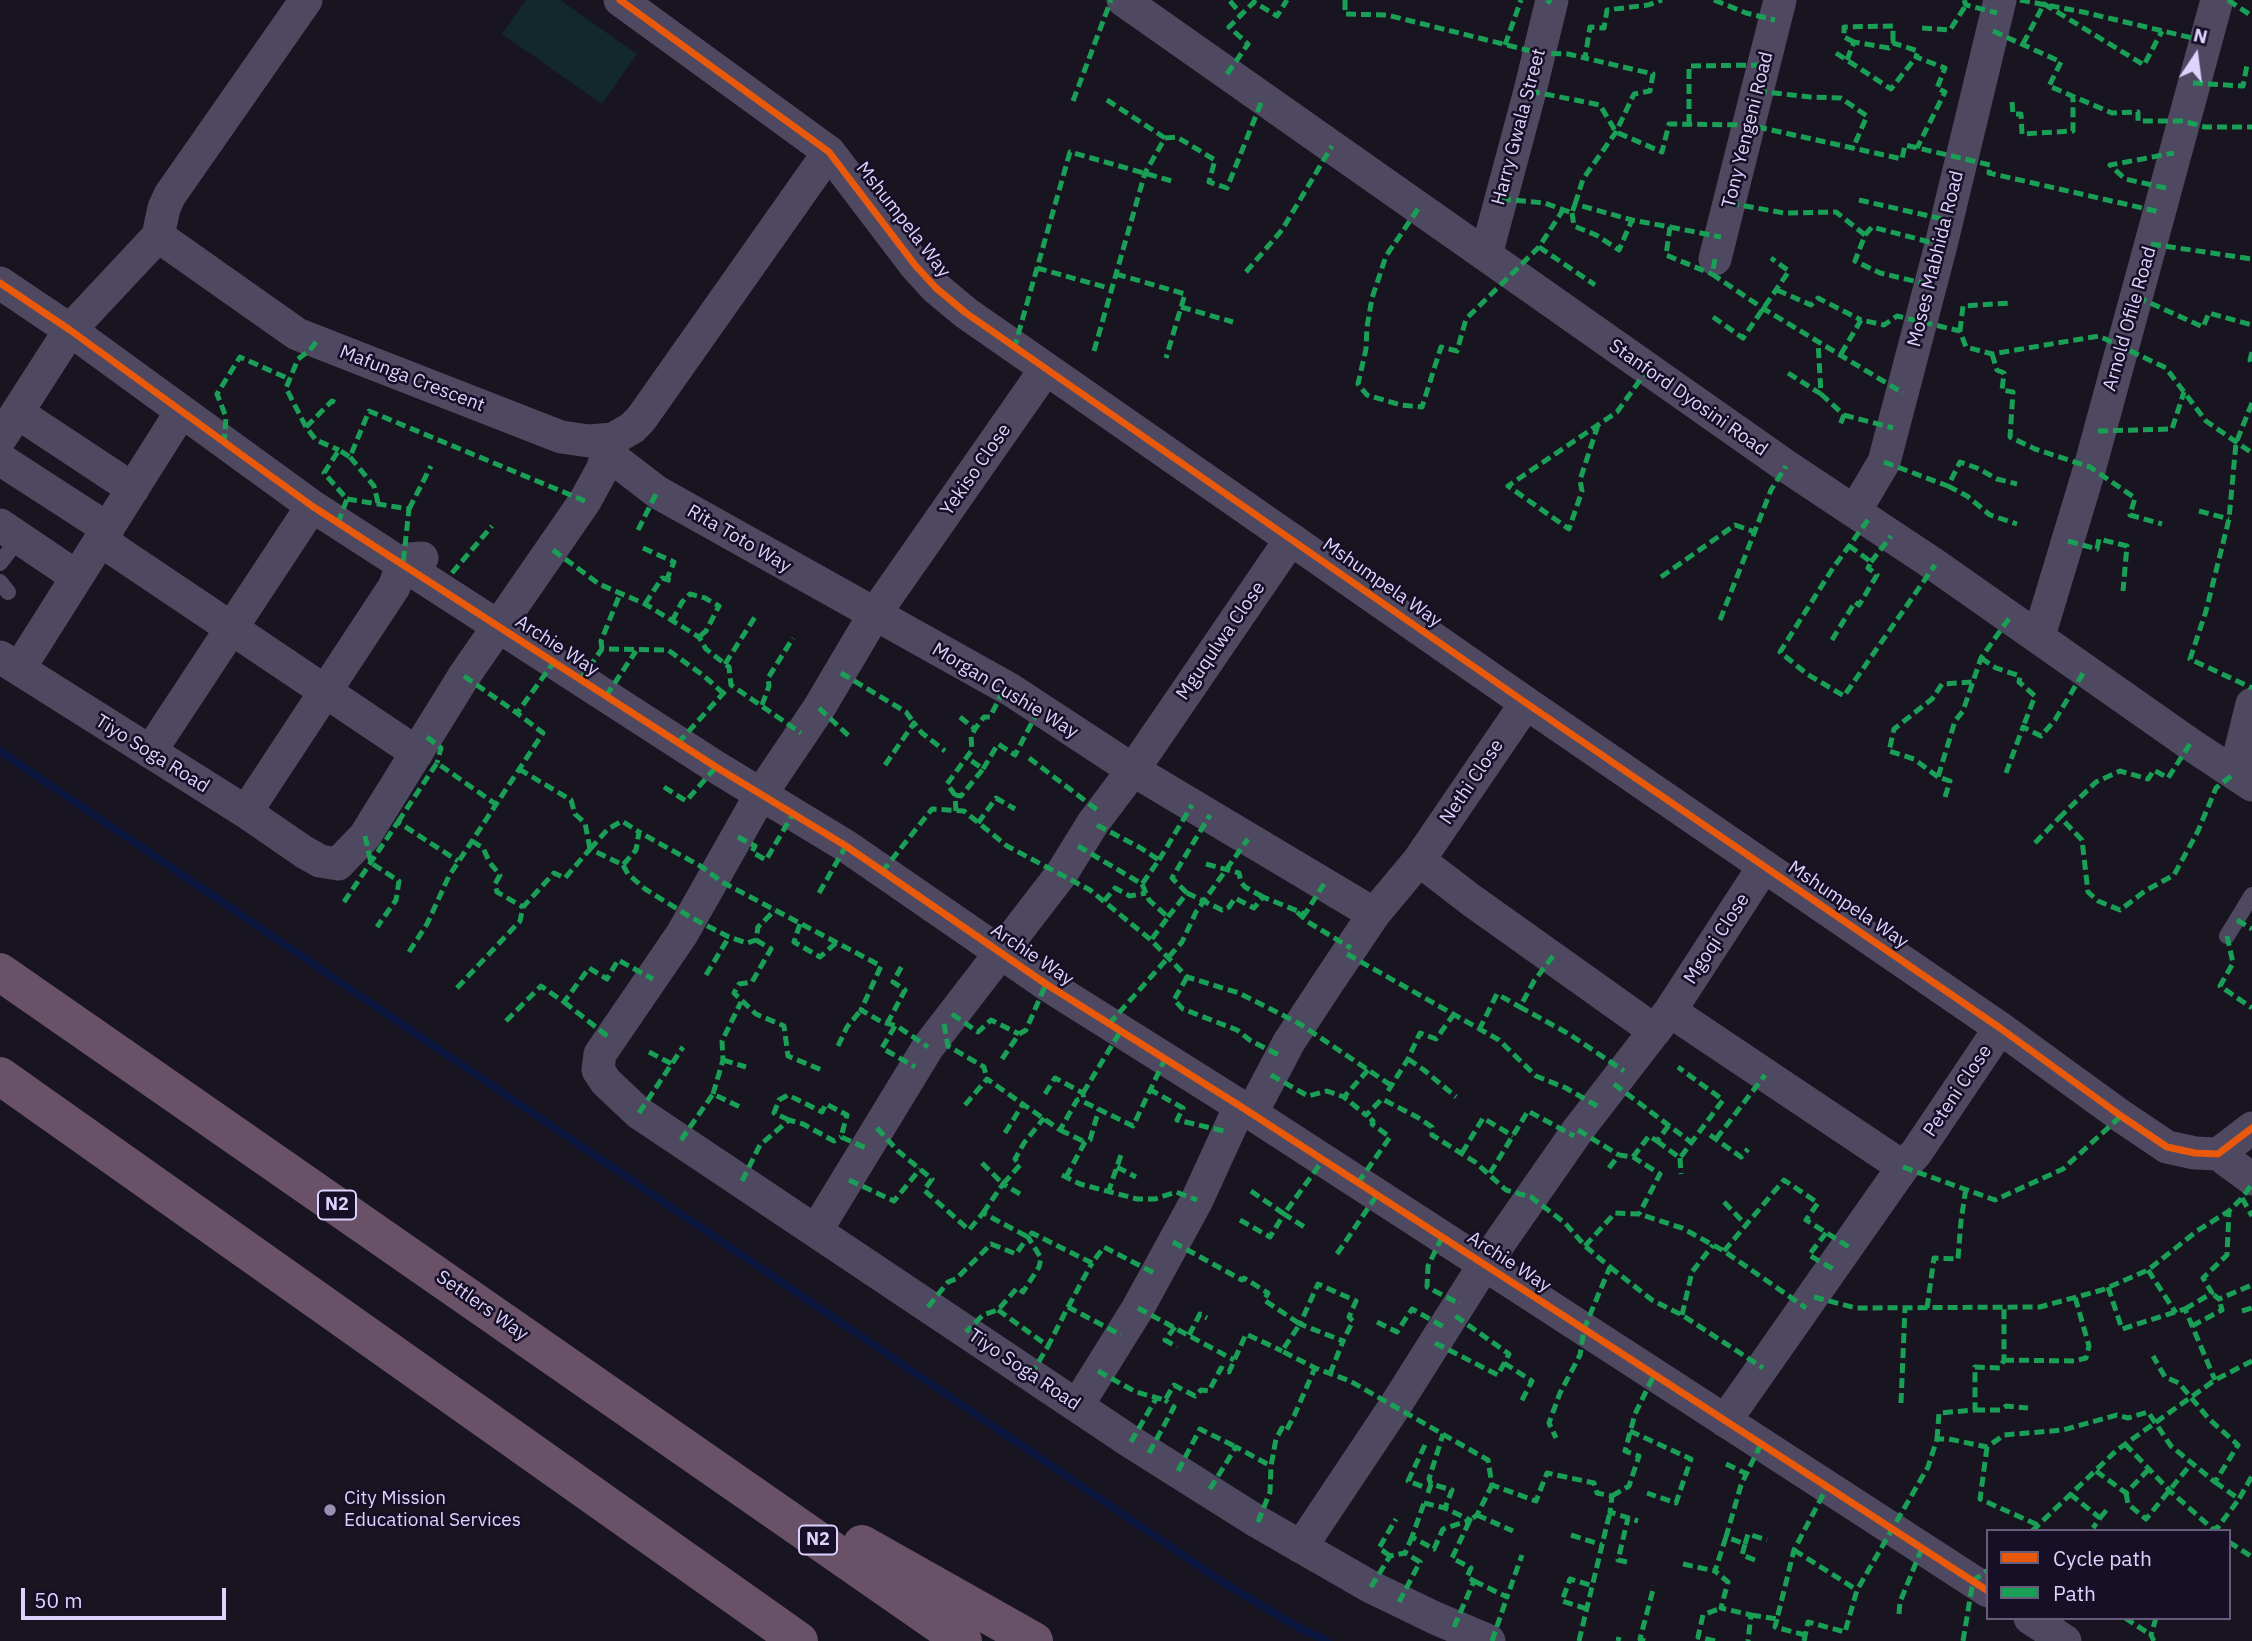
<!DOCTYPE html>
<style>
body{margin:0}
#map{position:relative;width:2252px;height:1641px;overflow:hidden;background:#181420;font-family:"IBM Plex Sans",sans-serif}
canvas{display:block}
.legend{position:absolute;left:1986px;top:1529px;width:245px;height:91px;box-sizing:border-box;background:#160f25;border:2px solid #665d7c;margin:0;padding:9px 12px;list-style:none;font-size:21px;color:#ded3ff}
.legend li{display:flex;align-items:center;gap:14px;height:35px}
.legend b{width:35px;border:2px solid #665d7c}
.north{position:absolute;left:2161px;top:21px;width:70px;height:70px;-webkit-text-stroke:5px #160f25;paint-order:stroke;rotate:13deg;font-size:19px;font-weight:700;line-height:28px;text-align:center;color:#ded3ff}
.north::after{content:'';display:block;margin:auto;width:24px;height:32px;background:#ded3ff;clip-path:polygon(50% 0,100% 100%,50% 72%,0 100%)}
.scale{position:absolute;left:21px;top:1588px;width:205px;height:32px;box-sizing:border-box;border:4px solid #ded3ff;border-top:0;padding-left:9px;font-size:21px;line-height:24px;white-space:nowrap;color:#ded3ff;-webkit-text-stroke:5px #160f25;paint-order:stroke}
</style>
<div id="map">
<canvas width="2252" height="1641"></canvas>
<ul class="legend">
<li><b style="height:9px;background:#e8590c"></b>Cycle path</li>
<li><b style="height:9px;background:#1a9f57"></b>Path</li>
</ul>
<div class="north">N</div>
<div class="scale">50 m</div>
</div>
<script>
const ctx = document.querySelector('canvas').getContext('2d');
ctx.lineJoin = 'round';
function fillPath(path, color) { ctx.fillStyle = color; ctx.fill(path, 'evenodd'); }
const shape = rows => new Path2D(rows.map(r => 'M' + r).join(''));
function trace(path, color, width, dash) { ctx.strokeStyle = color; ctx.lineWidth = width; ctx.lineCap = dash ? 'butt' : 'round'; ctx.setLineDash(dash || []); ctx.stroke(path); }
function drawText(font, color, halo, rows, align = 'center') {
  ctx.font = font + ' "IBM Plex Sans",sans-serif'; ctx.lineWidth = 5; ctx.setLineDash([]); ctx.textBaseline = 'middle'; ctx.strokeStyle = halo; ctx.fillStyle = color; for (const [text, x, y, turn = 0] of rows) {
    ctx.save(); ctx.translate(x, y); ctx.rotate((+turn || 0) * Math.PI / 180); ctx.textAlign = isNaN(turn) ? turn : align; if (halo) ctx.strokeText(text, 0, 0); ctx.fillText(text, 0, 0); ctx.restore();
  }
}
const green = shape([
 [526,0,560,0,637,54,602,104,502,34]
]);
const stream = shape([
 [0,751,1221,1581,1299,1628,1327,1641]
]);
const service = shape([
 [0,563,19,538],
 [0,582,8,592],
 [2227,936,2252,895]
]);
const minor = shape([
 [306,0,170,195,164,208,158,236,297,334,561,437,589,441,613,439,632,428,641,419,829,152],
 [620,0,829,152,915,265,936,288,966,313,1526,703,2000,1028,2121,1116,2167,1147,2195,1153,2218,1154,2252,1128],
 [1123,0,1786,466,1935,565,2190,744,2252,785],
 [1486,255,1530,91,1552,0],
 [1715,259,1780,0],
 [0,283,70,330,312,506,716,767,846,846,1046,984,1240,1106,1988,1591],
 [1045,370,874,615,819,708,761,794,682,934,600,1054,598,1070,606,1082,639,1113,1131,1442,1258,1522,1371,1587,1435,1618,1489,1641],
 [18,413,133,489],
 [0,439,70,330,158,236],
 [609,455,657,492,1011,690,1133,770,1374,914],
 [0,459,108,529],
 [1855,511,1884,462,1941,245,2000,0],
 [0,525,77,577],
 [100,540,417,753],
 [2039,636,2090,467,2217,0],
 [0,657,246,812,304,852,320,861,338,864,365,836,464,676,585,501,602,470,613,439],
 [19,669,181,412],
 [150,752,312,506],
 [2235,773,2252,704],
 [246,812,394,587,403,564,409,559,422,558],
 [1419,860,1471,900,1655,1031],
 [1670,1011,1903,1167],
 [1251,1114,1289,1042,1325,987,1374,914,1419,860,1526,703],
 [2218,1154,2252,1179],
 [816,1231,928,1047,1062,873,1093,823,1133,770,1282,552,1294,541],
 [1077,1406,1138,1308,1197,1200,1240,1106],
 [1725,1421,1903,1167,1916,1153,2000,1028],
 [1301,1547,1395,1406,1484,1265,1578,1130,1670,1011,1764,866],
 [2030,1618,2065,1641]
]);
const motorway = shape([
 [0,972,963,1641],
 [0,1076,799,1641],
 [862,1544,1034,1641]
]);
const quiet = shape([
 [1345,0,1345,14,1387,15,1539,53,1568,54,1585,58,1590,27,1604,28,1607,10,1648,5,1662,0],
 [1547,0,1551,3],
 [1714,0,1746,13,1775,20],
 [1964,0,1966,5,1997,13],
 [2020,0,2083,12,2205,41],
 [2228,0,2252,16],
 [1230,1,1242,15],
 [1922,28,1950,30,1966,5],
 [1993,31,2061,62,2049,86,2112,113,2138,112,2138,121,2183,121,2205,127,2252,127],
 [1854,42,1844,37,1844,27,1893,26,1893,43],
 [2023,44,2044,4,2144,65,2162,31],
 [1505,45,1521,0],
 [1836,53,1891,89,1916,57],
 [1847,60,1854,42,1889,48,1893,43,1918,51,1916,57,1945,68,1937,88,1945,92,1917,148],
 [1227,74,1248,44,1229,27,1254,2,1277,16,1287,0],
 [2193,83,2243,86,2247,65],
 [1530,91,1600,105,1616,132,1662,152,1669,124,1749,125,1902,159,1905,145,1990,165,1989,173,2160,212],
 [1757,91,1810,97,1841,98,1867,116,1853,148],
 [1073,101,1111,0],
 [2012,102,2013,114,2021,114,2022,134,2073,131,2073,98],
 [1689,124,1689,66,1764,65],
 [1165,138,1177,137,1215,160,1209,182,1227,188,1263,98],
 [2166,188,2125,179,2110,165,2174,153],
 [1501,199,1545,203,1572,213,1575,204,1632,220],
 [1859,200,1947,220],
 [1729,203,1784,213,1836,212,1865,235,1855,261,1880,273,1931,285],
 [1575,204,1583,179,1616,132,1634,94,1650,91,1653,74,1585,58],
 [1418,209,1386,256,1372,298,1367,327,1366,349,1358,384,1367,395,1401,405,1422,407,1441,347,1457,351,1466,319,1539,247,1563,210],
 [1572,213,1574,226,1596,235,1619,250,1632,220,1670,227,1666,255,1712,274],
 [1670,227,1721,237],
 [1865,235,1872,227,1941,245],
 [2151,244,2252,259],
 [1539,247,1595,285],
 [1715,259,1712,274,1764,309,1903,393],
 [1037,268,1112,289],
 [1246,272,1282,230,1332,146],
 [1116,274,1185,294,1166,358],
 [1777,290,1811,305,1818,298,1861,320],
 [2137,297,2203,327,2209,313,2252,325],
 [1181,307,1233,322],
 [1713,317,1743,338,1789,271,1771,258],
 [1960,331,1963,306,2010,303],
 [316,342,310,350,298,359,286,388,306,427,316,440,339,450],
 [1014,349,1070,152,1172,181],
 [1094,351,1145,173,1165,138,1104,98],
 [2252,352,2250,360,2252,366],
 [1841,354,1861,320,1884,325,1897,316,1960,331,1966,347,1992,354,2099,336,2166,368,2206,421,2252,453],
 [1992,354,1997,370,2004,373,2002,390,2013,392,2010,437,2035,449,2090,467,2135,498,2130,515,2162,524],
 [1788,373,1821,394,1818,341],
 [1821,394,1844,415,1839,427],
 [2252,403,2236,443,2229,519,2206,611,2190,659,2252,688],
 [1844,415,1893,428],
 [1598,425,1580,480,1582,491,1569,529,1508,486,1617,412,1648,369],
 [306,427,332,401,339,404],
 [2098,431,2172,429,2184,392],
 [224,444,226,417,217,394,240,357,289,379],
 [350,457,374,486,378,503],
 [1884,462,1948,486,1960,462,1977,468,1997,479,2017,484],
 [1948,486,1967,496,1990,515,2017,524],
 [347,499,409,509,403,564],
 [409,509,431,466],
 [2199,511,2229,519],
 [1868,520,1833,568,1780,652,1807,674,1844,696,1935,565],
 [338,523,347,499,324,473,339,450,350,457,369,411,585,501],
 [638,530,657,492],
 [2068,541,2097,549,2099,539,2127,546,2123,591],
 [643,548,674,562,667,579],
 [553,550,599,584,645,604,699,637,706,649,729,667,731,685,801,733],
 [1871,562,1891,536],
 [452,573,492,526],
 [1661,577,1735,525,1755,532],
 [645,604,662,578,672,581],
 [1720,620,1771,490,1786,466],
 [672,621,682,602,690,594,705,598,719,606,706,631,699,637],
 [1832,640,1855,602,1859,605,1877,575,1868,568,1871,562,1848,545],
 [602,649,601,641,620,594],
 [1981,658,1996,668,2020,676,2019,682,2035,696,2023,727],
 [725,664,755,617],
 [841,673,906,712,914,723],
 [464,676,517,713],
 [580,680,602,649,668,650,704,676,723,693],
 [606,696,636,651],
 [762,705,769,686,768,678,793,638],
 [819,708,850,737],
 [960,717,975,729,984,717,990,717,1005,687],
 [427,737,441,748,437,763],
 [678,743,728,688],
 [2190,744,2168,778,2154,770,2148,779,2120,771,2096,782,2060,817,2082,840,2088,892,2098,901,2120,910,2145,891,2174,875,2198,831,2216,788,2235,773],
 [1029,758,1100,812],
 [885,765,914,723,922,733,945,751],
 [519,769,571,800,575,814,585,823,590,849],
 [983,769,998,744,1015,755,1039,709],
 [2006,773,2023,727,2041,736,2055,720,2085,670],
 [1938,777,1914,759,1889,751,1894,729,1932,699,1942,684,1973,682],
 [664,787,686,801,716,767],
 [955,795,961,796,983,769,966,757],
 [1945,797,1950,781,1938,777,1955,721,1963,711,1981,658,2010,617],
 [956,811,955,795,947,784,972,750,971,736,975,729],
 [398,822,437,763,494,803],
 [978,823,996,798,1015,809],
 [365,836,371,863,399,881,396,900,377,927],
 [738,837,755,846,752,852,766,860,793,814],
 [472,841,483,848,490,863,500,875,495,884,497,892,523,907],
 [2035,843,2060,817],
 [1078,846,1142,884,1159,860,1139,847,1093,823],
 [590,849,608,829,622,821,639,832],
 [1159,860,1192,805],
 [1206,864,1239,873,1241,882,1245,887,1263,897],
 [623,865,628,874,645,889,692,918,729,937,747,943,756,940,758,927,775,910],
 [882,872,932,809,964,811,1007,846,1090,890,1151,940,1187,977,1239,993,1300,1024,1392,1086],
 [1142,884,1149,900,1168,917,1151,940],
 [819,893,846,846],
 [1187,893,1172,878,1210,815],
 [1104,901,1115,888,1130,896,1146,893],
 [344,902,398,822,458,861],
 [1297,912,1308,922,1351,948],
 [1168,917,1187,893,1222,910,1229,907,1235,898,1254,908,1263,897,1305,914,1324,884],
 [2237,920,2252,929],
 [800,924,794,942,820,957,837,942],
 [2227,936,2233,963,2220,986,2252,1008],
 [756,940,771,949,752,982,739,984,734,993,756,1014,784,1026,788,1056,824,1071],
 [409,952,427,924,449,876,543,733,517,713,554,662],
 [1347,954,1499,1040,1536,1076,1566,1088,1597,1106],
 [1553,956,1534,981,1520,1007,1569,1034,1624,1071],
 [706,975,729,937],
 [1187,977,1174,1000,1183,1009,1237,1030,1251,1041,1281,1056],
 [457,988,520,921,523,907,554,873,565,878,590,849,623,865,636,850,639,832,702,867,722,882,881,966,861,1010,882,1022,897,1026,928,1047],
 [564,1002,611,1039],
 [952,1014,978,1032,991,1020,1019,1034],
 [506,1021,541,986,564,1002,589,968,607,979,618,960,653,979],
 [887,1024,905,990,893,982,903,964],
 [944,1024,948,1046,984,1067,987,1079],
 [1109,1024,1182,942,1196,912,1248,839],
 [895,1026,882,1048,915,1067],
 [1479,1030,1497,994,1520,1007],
 [838,1046,847,1027,861,1010],
 [649,1052,672,1064],
 [1002,1059,1019,1034,1026,1030,1046,984],
 [1408,1059,1424,1070,1456,1097],
 [723,1060,746,1067],
 [1368,1070,1344,1097,1366,1115,1382,1099,1417,1117,1432,1127,1432,1135,1475,1162,1506,1190,1531,1197,1565,1223,1585,1246,1610,1267,1584,1329,1580,1355,1560,1393,1549,1423,1556,1438],
 [1271,1075,1308,1096,1327,1091,1344,1097],
 [1614,1084,1692,1143],
 [1149,1089,1183,1108,1177,1120,1228,1132],
 [1388,1091,1408,1059,1420,1033,1436,1039,1454,1014],
 [1083,1093,1120,1032],
 [713,1094,723,1060,722,1041,741,1002],
 [1045,1094,1055,1078,1083,1093,1084,1102,1133,1126,1164,1061],
 [965,1105,987,1079,1060,1130,1077,1100,1083,1098],
 [639,1113,683,1047],
 [789,1120,774,1113,779,1100,788,1095,822,1112,826,1104,847,1115,841,1137,866,1148],
 [877,1128,898,1151,932,1179,924,1190,969,1230,983,1213,1028,1237,1032,1233,1092,1263,1104,1247,1156,1274],
 [1060,1130,1085,1142],
 [1578,1130,1619,1155],
 [1005,1133,1023,1104],
 [1710,1135,1741,1157,1748,1149],
 [1716,1139,1765,1075],
 [681,1140,713,1094,742,1108],
 [1657,1141,1680,1158,1723,1100,1678,1067],
 [1462,1153,1483,1118,1513,1136],
 [1633,1157,1649,1136,1657,1141,1669,1125],
 [1680,1158,1681,1174],
 [982,1163,1003,1184,1020,1165,1015,1159,1024,1143,1044,1118],
 [1117,1167,1136,1177],
 [1903,1167,1995,1200,2063,1169,2121,1116],
 [1609,1168,1619,1155,1633,1157,1660,1174,1639,1214],
 [1490,1173,1528,1111,1574,1136],
 [1062,1175,1080,1184,1137,1199,1155,1199,1176,1192,1197,1200],
 [1066,1177,1085,1142,1090,1140,1099,1109],
 [849,1180,894,1201,920,1169],
 [742,1181,760,1145,789,1120,803,1124,834,1141,841,1137],
 [1358,1183,1390,1137,1372,1124,1373,1121,1366,1115],
 [1251,1191,1284,1214,1323,1160],
 [1108,1193,1122,1152],
 [2242,1198,2252,1216],
 [1724,1202,1746,1225],
 [983,1213,1003,1184,1020,1194],
 [1240,1220,1270,1237,1284,1214,1306,1228],
 [1826,1233,1809,1255,1833,1269],
 [1442,1237,1428,1266,1427,1287,1460,1304],
 [1173,1242,1242,1280,1244,1278,1268,1293,1264,1300,1300,1324,1282,1351,1315,1368,1350,1381,1488,1460,1492,1485,1536,1501,1547,1473,1594,1483,1597,1493,1612,1496,1610,1512,1638,1521],
 [1585,1246,1615,1213,1639,1214,1682,1228,1724,1251,1806,1308],
 [1724,1251,1784,1180,1818,1203,1806,1220,1849,1247],
 [1337,1254,1377,1195],
 [1610,1267,1652,1300,1682,1315,1763,1368],
 [2148,1270,2176,1313],
 [2108,1287,2122,1329,2185,1309,2215,1380],
 [2214,1295,2219,1299,2252,1285],
 [1814,1297,1856,1308,2040,1307,2102,1290,2148,1270,2197,1231,2229,1211,2242,1198,2252,1184],
 [928,1307,948,1282,956,1279,991,1244,1016,1254,1028,1237,1041,1258,1039,1267,1023,1292,1017,1288,998,1310,983,1315,966,1332],
 [1068,1307,1092,1263],
 [1138,1308,1234,1360],
 [1927,1308,1934,1258,1958,1259,1961,1221,1966,1188],
 [2185,1309,2212,1293,2203,1278,2227,1255,2229,1211],
 [998,1310,1048,1346,1068,1307,1121,1335],
 [2242,1311,2252,1308],
 [1682,1315,1692,1272,1713,1245],
 [1377,1322,1397,1332,1412,1309,1444,1327],
 [2192,1326,2222,1310,2219,1299],
 [1175,1327,1165,1340,1177,1347],
 [1189,1335,1200,1314,1207,1318],
 [1435,1343,1498,1375,1509,1354,1454,1315],
 [2004,1360,2075,1361,2086,1358,2089,1346,2075,1297],
 [1504,1363,1532,1381,1521,1402],
 [1098,1371,1136,1392,1165,1400,1174,1385,1195,1396,1201,1390,1209,1391,1221,1368,1229,1372,1246,1334,1282,1351],
 [1330,1374,1343,1341,1300,1324,1318,1284,1356,1301,1349,1317,1353,1321,1343,1341],
 [1031,1375,1048,1346],
 [1901,1403,1905,1308],
 [1975,1410,2000,1410,2006,1406,2028,1408],
 [1630,1431,1691,1459,1676,1503,1647,1493],
 [1937,1439,1939,1413,1975,1410,1975,1367,2000,1368,2004,1360,2004,1308],
 [1131,1442,1157,1397],
 [2125,1444,2170,1491,2215,1531],
 [1425,1445,1408,1481,1429,1489],
 [1987,1447,1980,1499,2038,1525],
 [1149,1453,1174,1407,1165,1400],
 [1726,1464,1747,1474],
 [1178,1471,1200,1429,1236,1447],
 [2096,1471,2126,1493,2148,1470],
 [2215,1482,2239,1499,2252,1476],
 [1431,1484,1429,1479,1443,1434],
 [1210,1489,1236,1447,1271,1466],
 [1428,1493,1431,1484,1452,1490,1445,1508],
 [2126,1493,2128,1504,2146,1519,2191,1464],
 [2070,1494,2100,1518,2093,1528],
 [1612,1496,1629,1486,1639,1456,1625,1451,1635,1414,1654,1375],
 [1424,1503,1445,1508,1470,1520,1443,1529,1434,1549,1412,1537,1424,1503],
 [1477,1515,1513,1531],
 [2100,1518,2109,1507],
 [1258,1522,1270,1492,1271,1466,1276,1439,1282,1428,1286,1431,1294,1416,1315,1368],
 [2032,1531,2117,1450,2215,1380,2252,1361],
 [2211,1531,2218,1527,2239,1499],
 [1571,1535,1602,1545],
 [1726,1537,1715,1571,1728,1582,1721,1608,1751,1615,1748,1641],
 [2229,1542,2252,1557],
 [1745,1544,1748,1534,1767,1540],
 [1794,1550,1857,1590],
 [1390,1556,1379,1548,1396,1519],
 [1755,1560,1742,1555,1745,1544,1726,1537,1741,1485,1761,1444],
 [1627,1562,1618,1560,1628,1518],
 [1683,1564,1715,1571],
 [1474,1581,1507,1597,1522,1555],
 [1371,1587,1390,1556,1405,1553,1412,1537],
 [1399,1602,1420,1562,1405,1553],
 [1587,1609,1562,1601,1570,1579,1593,1586],
 [1899,1614,1900,1602,1922,1548],
 [1751,1615,1777,1619,1794,1550,1827,1487],
 [2125,1618,2151,1635],
 [1777,1619,1775,1627,1805,1635],
 [1454,1627,1474,1581,1467,1577,1471,1568,1452,1558,1470,1520,1477,1515,1492,1485],
 [1492,1641,1507,1597],
 [1579,1641,1610,1512],
 [1618,1641,1619,1637],
 [1645,1641,1640,1639,1654,1586],
 [1715,1641,1698,1637,1703,1615,1721,1608],
 [1804,1641,1808,1622,1845,1632,1857,1590,1928,1467,1937,1439,1949,1439,1987,1447,2004,1435,2063,1430,2117,1415,2128,1418,2148,1412,2171,1446,2215,1482,2238,1445,2209,1419,2179,1383,2165,1377,2153,1356],
 [1963,1641,1973,1581,1988,1570],
 [2154,1641,2151,1635,2156,1618]
]);
const cycleway = shape([
 [620,0,829,152,915,265,936,288,966,313,1526,703,2000,1028,2121,1116,2167,1147,2195,1153,2218,1154,2252,1128],
 [0,283,70,330,312,506,716,767,846,846,1046,984,1240,1106,1988,1591]
]);
const markers = [
 [330,1510,7,"#9990b1"]
];
const shields = [
 [337,1205,38],
 [818,1540,38]
];
const shieldNames = [
 ["N2",337,1205],
 ["N2",818,1540]
];
const streetNames = [
 ["Harry Gwala Street",1519,127,-75],
 ["Tony Yengeni Road",1748,130,-76],
 ["Mshumpela Way",903,220,52],
 ["Moses Mabhida Road",1936,259,-76],
 ["Arnold Ofile Road",2130,319,-74],
 ["Mafunga Crescent",412,379,21],
 ["Stanford Dyosini Road",1688,398,35],
 ["Yekiso Close",976,470,-55],
 ["Rita Toto Way",739,539,30],
 ["Mshumpela Way",1382,583,35],
 ["Mguqulwa Close",1221,641,-55],
 ["Archie Way",557,646,33],
 ["Morgan Cushie Way",1005,691,31],
 ["Tiyo Soga Road",152,754,32],
 ["Nethi Close",1472,782,-56],
 ["Mshumpela Way",1848,905,34],
 ["Mgoqi Close",1717,939,-57],
 ["Archie Way",1032,955,34],
 ["Peteni Close",1958,1091,-56],
 ["Archie Way",1509,1262,33],
 ["Settlers Way",482,1306,35],
 ["Tiyo Soga Road",1024,1370,34]
];
const poiNames = [
 ["City Mission",344,1499],
 ["Educational Services",344,1521]
];
fillPath(green, '#13282d');
trace(stream, '#0b163f', 8);
trace(service, '#4e4961', 16);
trace(minor, '#4e4961', 33);
trace(motorway, '#695167', 38);
trace(quiet, '#1a9f57', 5, [10, 5]);
trace(cycleway, '#e8590c', 7);
for (const [x, y, r, color] of markers) { const dot = new Path2D(); dot.arc(x, y, r, 0, 2 * Math.PI); ctx.fillStyle = color; ctx.fill(dot); trace(dot, '#160f25', 2.5); }
for (const [x, y, w] of shields) { const box = new Path2D(); box.roundRect(x - w / 2, y - 14.5, w, 29, 5); ctx.fillStyle = '#160f25'; ctx.fill(box); trace(box, '#ded3ff', 2); }
drawText('bold 18px', '#ded3ff', null, shieldNames);
drawText('19px', '#ded3ff', '#160f25', streetNames);
drawText('19px', '#ded3ff', '#160f25', poiNames, 'left');
</script>
